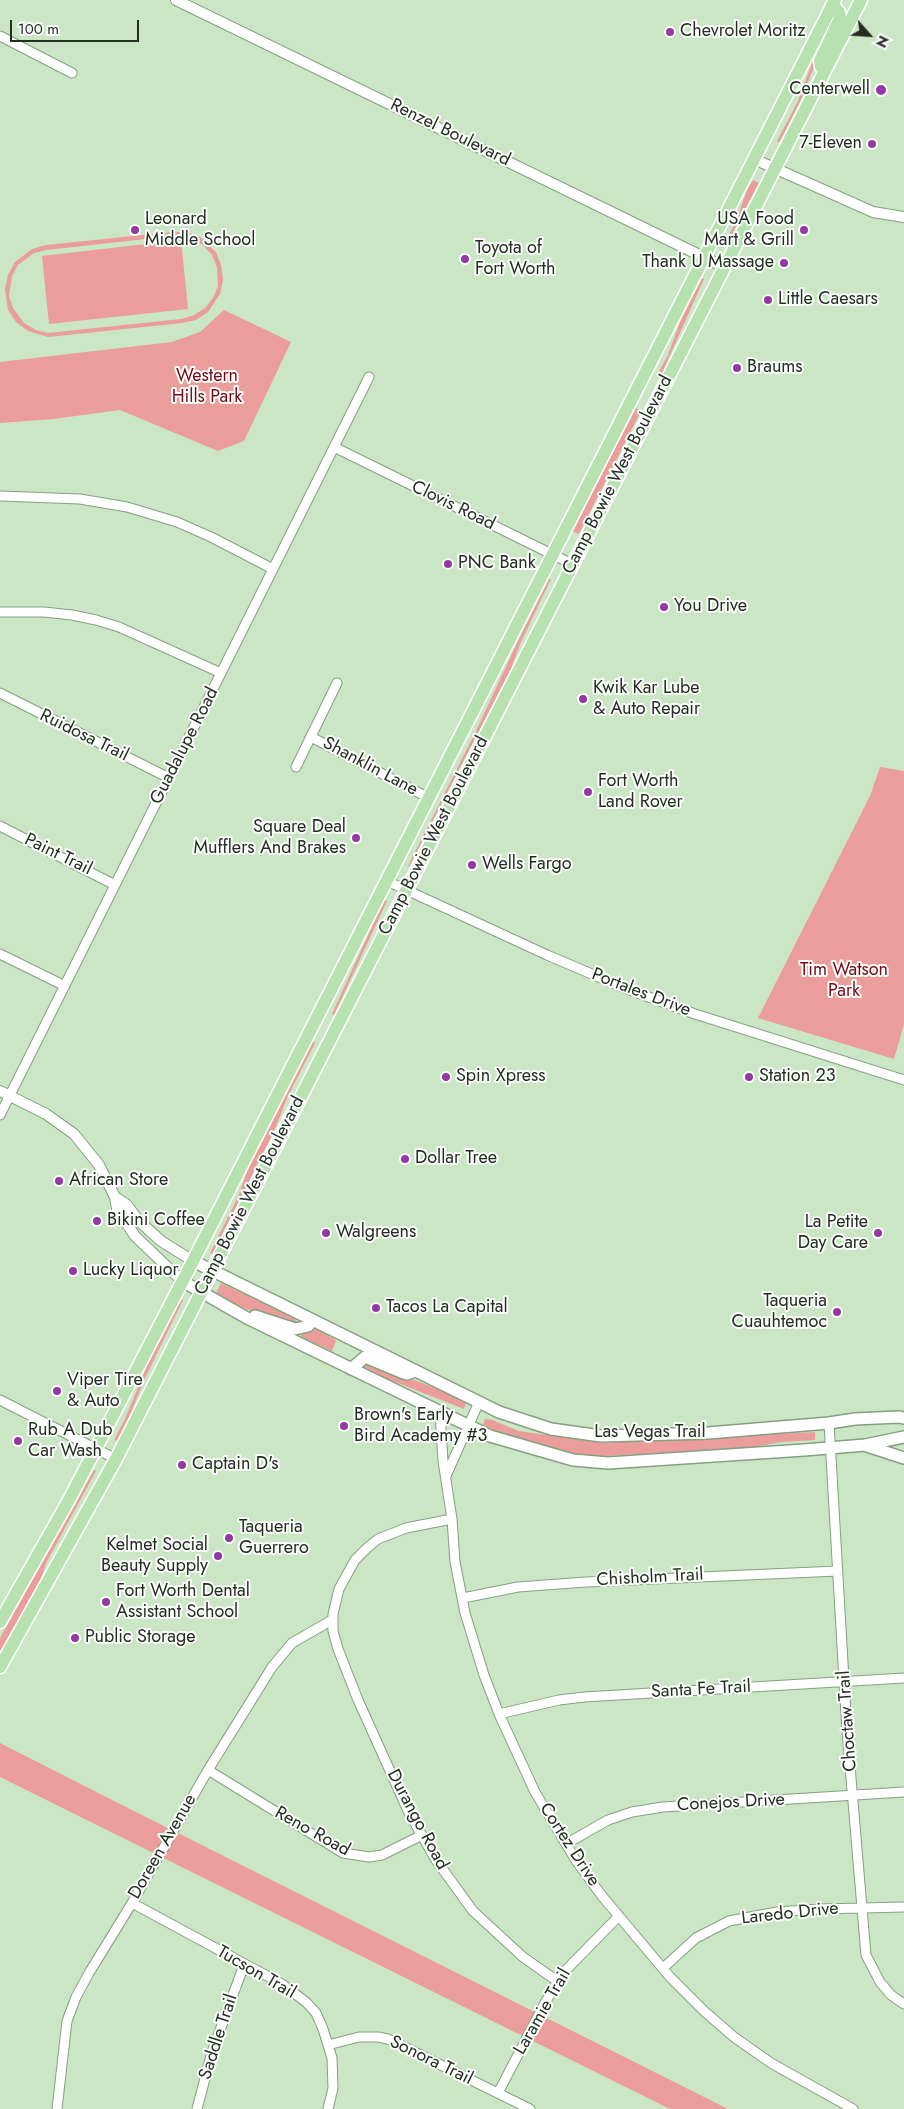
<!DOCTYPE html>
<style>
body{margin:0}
#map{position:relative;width:904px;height:2109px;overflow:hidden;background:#cae6c5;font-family:Jost,sans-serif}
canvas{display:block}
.north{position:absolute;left:844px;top:10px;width:50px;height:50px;-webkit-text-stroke:4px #fbfefb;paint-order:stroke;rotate:116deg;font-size:14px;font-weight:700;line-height:20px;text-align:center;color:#232e21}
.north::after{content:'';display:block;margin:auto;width:18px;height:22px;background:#232e21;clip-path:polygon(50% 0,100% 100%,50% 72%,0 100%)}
.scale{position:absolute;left:10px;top:20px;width:129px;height:22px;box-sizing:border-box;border:2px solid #232e21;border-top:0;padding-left:6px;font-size:15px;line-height:18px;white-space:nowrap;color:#232e21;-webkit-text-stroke:4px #fbfefb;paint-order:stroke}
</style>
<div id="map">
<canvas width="904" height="2109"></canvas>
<div class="north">N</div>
<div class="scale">100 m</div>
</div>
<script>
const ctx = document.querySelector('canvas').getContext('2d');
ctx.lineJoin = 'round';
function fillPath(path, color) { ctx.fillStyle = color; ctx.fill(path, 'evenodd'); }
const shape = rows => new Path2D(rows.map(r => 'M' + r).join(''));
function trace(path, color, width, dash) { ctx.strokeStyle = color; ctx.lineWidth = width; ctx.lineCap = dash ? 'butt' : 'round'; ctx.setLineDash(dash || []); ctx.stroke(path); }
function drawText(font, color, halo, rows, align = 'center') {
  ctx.font = font + ' Jost,sans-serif'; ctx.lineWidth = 4; ctx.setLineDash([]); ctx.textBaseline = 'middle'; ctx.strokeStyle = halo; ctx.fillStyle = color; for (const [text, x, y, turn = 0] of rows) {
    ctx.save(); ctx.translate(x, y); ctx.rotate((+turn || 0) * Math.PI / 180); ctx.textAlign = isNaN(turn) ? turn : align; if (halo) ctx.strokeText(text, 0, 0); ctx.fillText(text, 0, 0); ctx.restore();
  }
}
const green = shape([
 [832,22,800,102,779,143,777,141,798,101,812,63],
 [753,180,759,183,726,246,724,245,736,221,747,190],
 [172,232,187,232,200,237,216,252,221,265,223,280,220,294,208,312,196,320,182,323,48,337,28,331,16,322,8,310,5,289,8,275,15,262,32,249,46,245],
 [173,236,186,237,203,245,212,255,217,267,218,286,213,298,205,308,194,315,181,319,48,333,36,330,24,323,13,308,9,296,12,276,18,265,34,253,46,250],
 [181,240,188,309,49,324,42,256],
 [702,278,704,279,662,373,659,371,668,355,680,322],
 [224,310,291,342,244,441,218,451,120,410,53,419,0,423,0,362,172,342,200,332],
 [636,408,641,411,579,534,572,531],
 [549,579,551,579,520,644,511,669,409,867,408,866,477,729,517,643],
 [880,767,904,771,904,1024,894,1059,758,1018,870,796],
 [384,900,387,901,334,1015,332,1014],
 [312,1041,315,1043,288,1096,274,1131,213,1254,210,1253,238,1197,249,1166],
 [221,1283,295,1318,297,1324,246,1309,220,1298,216,1293],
 [181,1299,183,1300,145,1378,128,1420,117,1441,114,1440,125,1419,149,1361],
 [316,1329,336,1340,332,1351,301,1337,301,1335],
 [364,1363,373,1364,440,1390,466,1403,464,1409,375,1374,361,1366],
 [485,1419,492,1420,519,1431,601,1443,815,1432,815,1440,781,1442,749,1448,604,1456,573,1454,515,1439,483,1426],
 [94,1470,96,1471,46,1563,39,1586,0,1653,0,1638],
 [0,1743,116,1802,728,2109,670,2109,0,1777]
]);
const minor = shape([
 [0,36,72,73],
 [334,447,572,564],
 [0,496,80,499,127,507,177,522,211,537,273,569],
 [0,612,44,612,72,615,96,620,119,627,221,673],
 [0,693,169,778],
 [311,737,429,798],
 [296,767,337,683],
 [0,826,115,885],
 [387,881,547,955,627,989,695,1014,904,1080],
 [0,954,65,986],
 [0,1115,369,377],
 [0,1400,116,1459],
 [440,1412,443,1461,452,1519,455,1562,465,1613,484,1675,499,1714,535,1792,575,1859,602,1896,670,1977,704,2011,734,2037,771,2063,853,2109],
 [829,1423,847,1731,866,1955,880,1982,891,1995,904,2004],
 [446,1476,479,1402],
 [452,1519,406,1528,378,1539,367,1548,355,1560,339,1589,333,1614,333,1631,338,1649,358,1700,409,1813,436,1860,473,1911,523,1957,557,1981],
 [463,1598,518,1587,586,1582,838,1571],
 [499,1714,559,1700,584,1697,904,1678],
 [208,1770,343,1853,369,1857,382,1855,422,1835],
 [566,1844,608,1820,632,1812,663,1807,904,1792],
 [132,1903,282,1984,306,2002,316,2013,323,2029,332,2058,333,2088,328,2109],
 [663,1968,696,1938,729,1921,777,1912,819,1909,904,1907],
 [328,2045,359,2037,378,2037,388,2039,530,2109],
 [498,2093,545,2003,562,1974,619,1916],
 [57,2109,67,2021,76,1997,89,1973,132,1903,208,1770,272,1667,292,1643,332,1620],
 [197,2109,212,2052,244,1965]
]);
const tertiary = shape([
 [176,0,724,267],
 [754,159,873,212,904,217],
 [0,1091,46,1114,74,1134,99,1165,115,1197,117,1209,135,1236,182,1281],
 [115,1197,127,1205,138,1220,161,1241,193,1261]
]);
const secondary = shape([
 [193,1261,499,1412,551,1429,601,1436,708,1433,829,1423,855,1419,899,1417,904,1418],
 [182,1281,247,1318,490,1436,573,1460,608,1463,804,1450,865,1445,904,1437],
 [255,1316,295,1329,308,1326,313,1320],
 [351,1369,365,1357,401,1372,407,1374,415,1371],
 [867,1446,904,1458]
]);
const primary = shape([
 [821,67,820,61,840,18,839,12,832,5],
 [0,1622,69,1500,193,1261,835,0],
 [0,1667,116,1459,861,0]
]);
const markers = [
 [670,32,5,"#9439a4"],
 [881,90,6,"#9439a4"],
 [872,144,5,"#9439a4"],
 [135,230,5,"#9439a4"],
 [804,230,5,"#9439a4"],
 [465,259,5,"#9439a4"],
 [784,263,5,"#9439a4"],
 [768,300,5,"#9439a4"],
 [737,368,5,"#9439a4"],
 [448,564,5,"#9439a4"],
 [664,607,5,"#9439a4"],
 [583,699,5,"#9439a4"],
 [588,792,5,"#9439a4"],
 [356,838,5,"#9439a4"],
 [472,865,5,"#9439a4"],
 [446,1077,5,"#9439a4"],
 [749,1077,5,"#9439a4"],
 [405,1159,5,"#9439a4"],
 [59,1181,5,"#9439a4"],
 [97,1221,5,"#9439a4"],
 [326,1233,5,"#9439a4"],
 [878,1233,5,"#9439a4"],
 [73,1271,5,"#9439a4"],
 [376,1308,5,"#9439a4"],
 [837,1312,5,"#9439a4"],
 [57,1391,5,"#9439a4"],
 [344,1426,5,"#9439a4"],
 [18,1441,5,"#9439a4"],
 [182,1465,5,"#9439a4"],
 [229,1538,5,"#9439a4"],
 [218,1556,5,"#9439a4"],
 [106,1602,5,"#9439a4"],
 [75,1638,5,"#9439a4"]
];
const poiNames = [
 ["Chevrolet Moritz",680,32],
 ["Centerwell",870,90,"right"],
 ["7-Eleven",862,144,"right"],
 ["Leonard",145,220],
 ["Middle School",145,241],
 ["USA Food",794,220,"right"],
 ["Mart & Grill",794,241,"right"],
 ["Toyota of",475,249],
 ["Fort Worth",475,270],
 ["Thank U Massage",774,263,"right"],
 ["Little Caesars",778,300],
 ["Braums",747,368],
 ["PNC Bank",458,564],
 ["You Drive",674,607],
 ["Kwik Kar Lube",593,689],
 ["& Auto Repair",593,710],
 ["Fort Worth",598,782],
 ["Land Rover",598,803],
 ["Square Deal",346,828,"right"],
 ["Mufflers And Brakes",346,849,"right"],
 ["Wells Fargo",482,865],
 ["Spin Xpress",456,1077],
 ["Station 23",759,1077],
 ["Dollar Tree",415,1159],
 ["African Store",69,1181],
 ["Bikini Coffee",107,1221],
 ["La Petite",868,1223,"right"],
 ["Day Care",868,1244,"right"],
 ["Walgreens",336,1233],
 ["Lucky Liquor",83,1271],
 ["Taqueria",827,1302,"right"],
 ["Cuauhtemoc",827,1323,"right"],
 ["Tacos La Capital",386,1308],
 ["Viper Tire",67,1381],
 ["& Auto",67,1402],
 ["Brown's Early",354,1416],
 ["Bird Academy #3",354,1437],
 ["Rub A Dub",28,1431],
 ["Car Wash",28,1452],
 ["Captain D's",192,1465],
 ["Taqueria",239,1528],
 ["Guerrero",239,1549],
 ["Kelmet Social",208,1546,"right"],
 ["Beauty Supply",208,1567,"right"],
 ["Fort Worth Dental",116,1592],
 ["Assistant School",116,1613],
 ["Public Storage",85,1638]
];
const streetNames = [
 ["Renzel Boulevard",450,133,26],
 ["Camp Bowie West Boulevard",618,475,-63],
 ["Clovis Road",453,506,26],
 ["Ruidosa Trail",84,736,26],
 ["Guadalupe Road",185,746,-63],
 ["Shanklin Lane",370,767,28],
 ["Camp Bowie West Boulevard",434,836,-63],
 ["Paint Trail",58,855,26],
 ["Portales Drive",641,993,21],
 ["Camp Bowie West Boulevard",250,1196,-63],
 ["Las Vegas Trail",650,1433],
 ["Chisholm Trail",650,1578,-3],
 ["Santa Fe Trail",701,1690,-3],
 ["Choctaw Trail",848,1721,-94],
 ["Conejos Drive",731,1803,-3],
 ["Durango Road",417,1820,62],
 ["Reno Road",312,1832,29],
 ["Cortez Drive",569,1845,57],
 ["Doreen Avenue",163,1847,-60],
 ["Laredo Drive",790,1914,-6],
 ["Tucson Trail",256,1973,30],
 ["Laramie Trail",543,2012,-60],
 ["Saddle Trail",219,2037,-72],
 ["Sonora Trail",431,2061,26]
];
const parkNames = [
 ["Western",207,377],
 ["Hills Park",207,398],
 ["Tim Watson",844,971],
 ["Park",844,992]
];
fillPath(green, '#ea9d9a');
trace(minor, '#85a081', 11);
trace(tertiary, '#85a081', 12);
trace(secondary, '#85a081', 14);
trace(primary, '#fff', 15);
trace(minor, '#fff', 9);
trace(tertiary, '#fff', 10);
trace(secondary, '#fff', 11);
trace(primary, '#b7e1b1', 12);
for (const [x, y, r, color] of markers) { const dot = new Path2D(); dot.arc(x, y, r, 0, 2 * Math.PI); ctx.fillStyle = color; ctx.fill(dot); trace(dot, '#fbfefb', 2); }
drawText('18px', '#232e21', '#fbfefb', poiNames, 'left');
drawText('18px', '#232e21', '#fbfefb', streetNames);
drawText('18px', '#710a19', '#fbfefb', parkNames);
</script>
